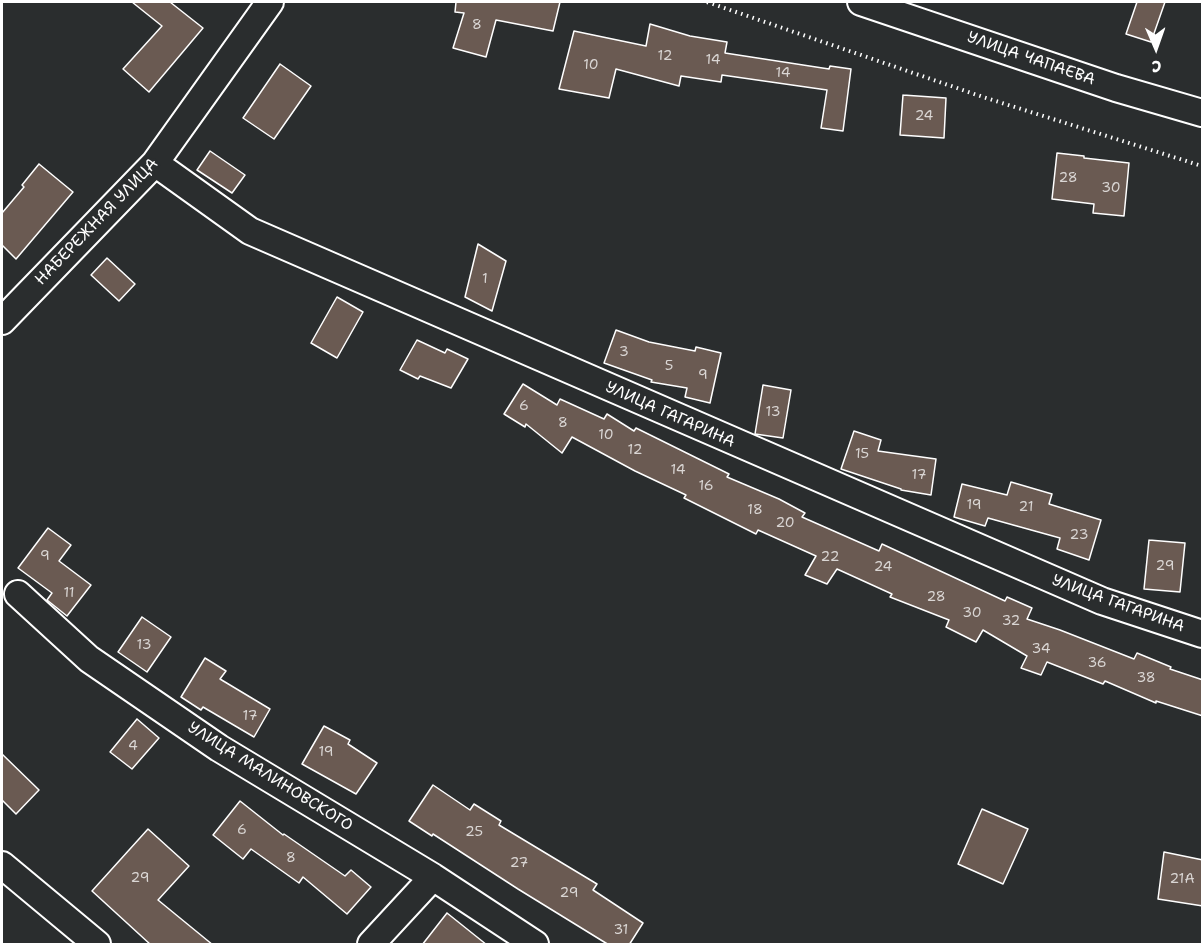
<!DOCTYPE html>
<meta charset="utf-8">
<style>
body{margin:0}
#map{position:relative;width:1204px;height:946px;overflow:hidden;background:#2a2d2e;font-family:"Shantell Sans",sans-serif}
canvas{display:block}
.frame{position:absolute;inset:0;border:3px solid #fff;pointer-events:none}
.north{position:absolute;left:1126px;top:18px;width:60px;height:60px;-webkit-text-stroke:4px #2a2d2e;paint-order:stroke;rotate:178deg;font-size:16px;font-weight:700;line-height:24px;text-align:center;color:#fff}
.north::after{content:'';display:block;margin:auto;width:21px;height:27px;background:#fff;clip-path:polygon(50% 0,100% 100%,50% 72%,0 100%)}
</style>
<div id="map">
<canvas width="1204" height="946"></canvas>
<div class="frame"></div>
<div class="north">С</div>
</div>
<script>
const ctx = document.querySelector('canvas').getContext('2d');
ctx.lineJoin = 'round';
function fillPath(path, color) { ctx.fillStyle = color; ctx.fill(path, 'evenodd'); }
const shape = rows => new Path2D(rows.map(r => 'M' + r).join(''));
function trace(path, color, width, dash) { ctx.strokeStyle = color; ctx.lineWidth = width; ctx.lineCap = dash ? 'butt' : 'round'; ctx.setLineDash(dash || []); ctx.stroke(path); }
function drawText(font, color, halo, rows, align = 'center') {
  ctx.font = font + ' "Shantell Sans",sans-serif'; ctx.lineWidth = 5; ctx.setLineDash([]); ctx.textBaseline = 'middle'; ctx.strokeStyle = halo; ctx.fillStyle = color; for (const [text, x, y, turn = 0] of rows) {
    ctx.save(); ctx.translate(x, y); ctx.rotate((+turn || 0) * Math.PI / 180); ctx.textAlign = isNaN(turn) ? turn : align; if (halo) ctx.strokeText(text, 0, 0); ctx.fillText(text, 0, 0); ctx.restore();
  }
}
const building = shape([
 [132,2,170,2,203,28,149,92,123,69,162,26,132,2],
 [456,2,560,2,553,31,496,20,486,57,453,48,464,13,455,12,456,2],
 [1137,2,1165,2,1151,42,1126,34,1137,2],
 [650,24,690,36,727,42,725,53,829,69,830,66,851,69,843,131,821,128,827,90,722,75,721,82,681,76,679,86,616,69,609,98,559,89,574,31,646,46,650,24],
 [280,64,311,86,274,139,243,118,280,64],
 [903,95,946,98,944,138,900,135,903,95],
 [210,151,245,175,232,193,197,170,210,151],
 [1057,153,1084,156,1084,158,1129,163,1124,216,1093,213,1094,204,1052,199,1057,153],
 [39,164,73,192,16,259,2,245,2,213,24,187,22,185,39,164],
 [478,244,506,261,492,311,465,297,478,244],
 [107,258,135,284,119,301,91,275,107,258],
 [337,297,363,312,337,358,311,343,337,297],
 [616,330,649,342,695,351,696,347,721,353,710,403,685,397,687,388,651,382,652,380,604,363,616,330],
 [417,340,445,353,447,349,468,359,451,388,420,376,418,379,400,370,417,340],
 [523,384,557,405,560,399,604,419,607,414,634,431,636,428,729,474,727,477,779,499,805,513,802,517,879,551,882,544,1005,601,1007,597,1032,608,1027,619,1060,630,1134,659,1137,653,1171,667,1170,669,1203,680,1203,716,1156,701,1156,703,1105,681,1103,684,1047,662,1041,675,1021,668,1027,656,983,630,976,642,946,627,949,620,890,597,892,594,837,569,827,584,805,575,816,556,758,530,756,534,684,498,686,495,635,471,572,437,562,453,526,424,525,427,504,414,523,384],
 [763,385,791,390,783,438,755,434,763,385],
 [854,431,881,440,878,451,936,459,931,495,901,490,901,489,841,469,854,431],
 [1011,482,1052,494,1049,504,1101,520,1089,560,1057,549,1060,538,988,518,985,526,954,517,962,484,1007,495,1011,482],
 [48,528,71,545,59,561,91,585,67,616,47,600,52,593,18,568,48,528],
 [1149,540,1185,543,1180,592,1144,589,1149,540],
 [142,617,171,637,147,672,118,652,142,617],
 [205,658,226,671,220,679,270,709,254,737,203,707,201,710,181,697,205,658],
 [137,719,159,738,132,769,110,752,137,719],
 [324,726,350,740,348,744,377,763,356,794,302,764,324,726],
 [2,754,39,790,16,814,2,800,2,754],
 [433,785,470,810,474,804,501,821,499,825,597,884,593,890,643,923,629,945,609,945,518,889,433,834,432,836,409,821,433,785],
 [240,801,283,835,284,834,345,876,351,870,371,887,347,914,303,877,299,883,251,849,243,859,213,835,240,801],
 [982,809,1028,829,1003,884,958,864,982,809],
 [148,829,189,866,158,900,213,945,151,945,92,891,148,829],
 [1164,852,1203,860,1203,906,1158,899,1164,852],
 [447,913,487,945,422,945,447,913]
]);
const path = shape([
 [707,2,983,97,1202,166]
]);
const street = shape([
 [861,2,1116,88,1202,113],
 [155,163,250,231,1102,601,1202,634],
 [2,321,155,163,270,2],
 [18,594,89,659,219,748,433,877,535,944],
 [2,865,97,944],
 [371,944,433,877]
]);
const numberNames = [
 ["8",477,25],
 ["12",665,56],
 ["14",713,60],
 ["10",591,65],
 ["14",783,73],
 ["24",924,116],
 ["28",1068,178],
 ["30",1111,188],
 ["1",485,279],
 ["3",624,352],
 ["5",669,366],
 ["9",703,375],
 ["6",524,406],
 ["13",773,412],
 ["8",563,423],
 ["10",606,435],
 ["12",635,450],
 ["15",862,454],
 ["14",678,470],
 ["17",919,475],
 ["16",706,486],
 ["19",974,505],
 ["21",1026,507],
 ["18",755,510],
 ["20",785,523],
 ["23",1079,535],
 ["9",45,556],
 ["22",830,557],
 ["29",1165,566],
 ["24",883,567],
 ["11",69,593],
 ["28",936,597],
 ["30",972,613],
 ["32",1011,621],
 ["13",144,645],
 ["34",1041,649],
 ["36",1097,663],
 ["38",1146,678],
 ["17",250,716],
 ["4",133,746],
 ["19",326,752],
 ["6",242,830],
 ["25",474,832],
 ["8",291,858],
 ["27",519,863],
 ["29",140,878],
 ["21А",1182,879],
 ["29",569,893],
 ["31",621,930]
];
const streetNames = [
 ["УЛИЦА ЧАПАЕВА",1031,59,19],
 ["НАБЕРЕЖНАЯ УЛИЦА",97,222,-46],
 ["УЛИЦА ГАГАРИНА",670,415,24],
 ["УЛИЦА ГАГАРИНА",1118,604,20],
 ["УЛИЦА МАЛИНОВСКОГО",270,777,32]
];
fillPath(building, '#6a5a52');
trace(building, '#fff', 1.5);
trace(street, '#fff', 30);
trace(path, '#fff', 4, [1.5, 4.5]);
trace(street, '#2a2d2e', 26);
drawText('14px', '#dad6d4', null, numberNames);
drawText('16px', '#fff', '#2a2d2e', streetNames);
</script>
